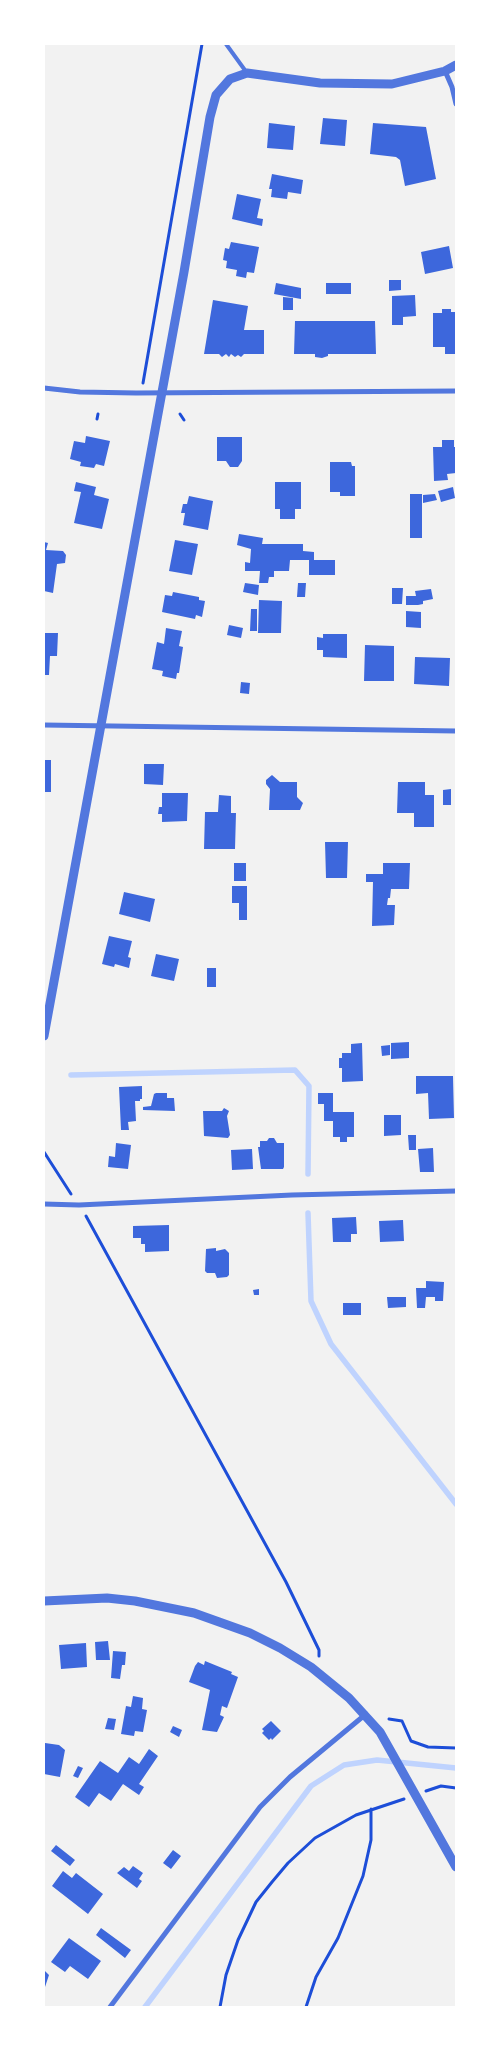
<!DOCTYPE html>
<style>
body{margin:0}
#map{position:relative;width:500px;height:2051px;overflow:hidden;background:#f2f2f2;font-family:"Libre Baskerville",serif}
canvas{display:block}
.frame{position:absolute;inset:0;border:45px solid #fff;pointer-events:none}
</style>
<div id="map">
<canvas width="500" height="2051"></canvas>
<div class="frame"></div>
</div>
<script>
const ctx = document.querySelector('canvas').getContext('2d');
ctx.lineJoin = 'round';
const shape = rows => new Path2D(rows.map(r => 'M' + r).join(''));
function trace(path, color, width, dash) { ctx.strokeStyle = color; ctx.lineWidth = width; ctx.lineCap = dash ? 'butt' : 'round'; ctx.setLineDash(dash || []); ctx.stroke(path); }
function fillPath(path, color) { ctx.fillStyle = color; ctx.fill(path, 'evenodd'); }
const stream = shape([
 [71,1075,295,1070,309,1086,308,1174],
 [308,1213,311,1301,331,1344,456,1504],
 [145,2007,311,1786,344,1765,377,1760,456,1768]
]);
const building = shape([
 [323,118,347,120,345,146,320,144],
 [269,123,295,126,293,150,267,148],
 [373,123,426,127,436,179,405,186,400,160,396,157,370,154],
 [272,174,303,180,301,194,288,192,287,199,271,197,272,189,269,189],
 [237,194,261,199,257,218,263,219,262,226,232,219],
 [231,242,259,247,254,273,247,272,246,278,236,276,237,270,226,268,227,261,223,260,225,248,229,249],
 [449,246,453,268,425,274,421,252],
 [389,280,401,280,401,290,389,291],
 [276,283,301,288,301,299,274,294],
 [326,283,351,283,351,294,326,294],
 [415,295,416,316,403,317,403,325,392,325,392,296],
 [283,297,293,298,293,310,283,310],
 [213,300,248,306,244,330,264,330,264,354,244,354,241,357,238,355,235,357,231,354,229,357,226,354,222,357,219,354,204,354],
 [442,309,451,309,451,312,456,312,456,354,445,354,445,347,433,347,433,313,442,313],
 [295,321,375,321,376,354,328,354,328,356,322,358,315,357,315,354,294,354],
 [86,436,110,441,104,466,96,464,94,468,80,466,81,462,70,459,74,441,85,443],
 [217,437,242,437,242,461,238,467,230,467,226,461,217,461],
 [442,440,454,440,454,447,456,447,456,473,447,474,448,480,434,481,433,447,442,447],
 [330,462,351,462,352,466,355,466,355,496,340,496,340,492,330,492],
 [76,482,96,487,94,495,109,499,102,529,74,523,81,492,74,491],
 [275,482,301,482,301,509,295,509,295,519,280,519,280,509,275,509],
 [453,487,455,498,441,502,438,491],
 [410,494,422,494,422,538,410,538],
 [435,494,437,500,423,503,423,495],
 [189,496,213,501,208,530,183,525,185,513,181,513,183,504,187,504],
 [239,534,263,538,262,544,303,544,303,551,314,552,314,560,335,560,335,575,309,575,309,560,290,560,289,571,274,571,274,577,269,577,268,583,259,583,260,571,245,571,245,562,250,563,251,549,237,545],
 [175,540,198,544,192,575,169,571],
 [44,542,48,543,46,550,63,551,66,555,65,563,57,564,53,593,44,591],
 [245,583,259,585,258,595,243,592],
 [298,583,306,583,305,597,297,597],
 [392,588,403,588,402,604,392,604],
 [431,589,433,599,423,601,423,604,418,605,406,605,406,596,416,596,415,591],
 [173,592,199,597,199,600,205,601,202,617,196,615,195,619,162,612,165,595,172,596],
 [259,600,282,601,281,633,258,633],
 [251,609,257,609,257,631,250,631],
 [406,611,421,612,421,628,406,627],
 [229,625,243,628,241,638,227,635],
 [166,628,182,631,179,646,183,647,179,673,177,673,176,679,162,676,163,671,152,669,157,642,164,644],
 [44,633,58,633,57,656,50,656,49,675,44,675],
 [323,634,347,634,347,658,323,657,323,650,317,650,317,637,323,638],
 [365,645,394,646,394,681,364,681],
 [415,657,450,658,449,686,414,684],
 [241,682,250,683,249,694,240,693],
 [44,760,51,760,51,792,44,792],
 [144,764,164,764,163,785,144,784],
 [272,775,280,782,297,782,297,797,303,803,300,810,269,810,270,789,266,784,266,780],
 [398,782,425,782,425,795,434,795,434,827,414,827,414,813,397,813],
 [451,789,451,805,443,805,443,790],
 [162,793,188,793,187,821,162,822,162,814,158,814,159,807,162,807],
 [219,795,231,796,231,813,236,813,235,849,204,849,205,812,218,812],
 [325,842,348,842,347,878,326,878],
 [234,863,246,863,246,881,234,881],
 [383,863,410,863,409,889,391,889,390,898,388,898,387,905,395,905,394,925,372,926,373,882,366,882,366,874,383,874],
 [232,886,247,886,247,920,239,920,239,903,232,903],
 [124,892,155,899,150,922,119,914],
 [109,936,132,941,128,957,131,958,129,968,115,964,114,967,102,964],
 [156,954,179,959,174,981,151,976],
 [207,968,216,968,216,987,207,987],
 [409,1042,409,1058,391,1059,391,1043],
 [362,1043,363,1081,342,1082,342,1068,339,1068,339,1058,342,1058,342,1053,351,1053,351,1044],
 [390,1045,390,1055,382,1056,381,1046],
 [416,1076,453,1076,454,1118,429,1119,428,1093,416,1094],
 [142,1086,142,1099,140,1099,140,1101,135,1101,136,1121,128,1122,129,1130,121,1130,119,1087],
 [156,1093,167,1093,167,1098,174,1098,175,1111,143,1110,143,1107,151,1106,154,1094],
 [318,1093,333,1093,333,1112,354,1112,354,1137,347,1137,347,1142,340,1142,340,1137,333,1137,333,1121,324,1121,324,1104,318,1104],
 [224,1108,229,1111,227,1116,230,1135,228,1138,204,1136,203,1111,222,1111],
 [384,1115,401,1115,401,1135,384,1136],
 [408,1135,416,1135,416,1150,409,1150],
 [269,1138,274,1138,277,1143,284,1143,284,1167,283,1169,261,1169,258,1147,260,1147,260,1141,267,1141],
 [116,1143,131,1145,128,1169,108,1167,109,1156,115,1157],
 [433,1148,434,1172,420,1172,418,1149],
 [252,1149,253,1169,232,1170,231,1150],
 [356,1217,357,1234,351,1234,351,1242,333,1242,332,1218],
 [403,1220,404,1241,380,1242,379,1221],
 [169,1225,169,1251,145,1252,145,1244,141,1244,141,1238,133,1238,133,1226],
 [216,1248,216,1251,225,1249,229,1253,229,1275,227,1277,217,1278,215,1273,207,1273,205,1271,206,1249],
 [426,1281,444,1282,443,1301,435,1301,435,1297,426,1297,425,1308,417,1308,416,1288,426,1288],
 [259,1289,259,1295,254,1295,253,1290],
 [387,1297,406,1297,406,1307,388,1308],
 [343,1303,361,1303,361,1315,343,1315],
 [108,1641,110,1660,96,1660,95,1642],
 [86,1643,87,1667,61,1669,59,1645],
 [113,1651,126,1652,125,1665,122,1665,120,1679,111,1678],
 [205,1661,232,1672,231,1674,238,1677,227,1708,222,1706,220,1715,224,1717,217,1732,202,1730,210,1690,189,1682,195,1666,198,1662,204,1665],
 [133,1696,143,1698,142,1709,147,1710,143,1732,135,1731,134,1736,121,1734,126,1706,131,1707],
 [108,1718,116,1719,114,1730,105,1729],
 [271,1721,281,1731,272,1740,271,1738,269,1740,262,1733,264,1731,262,1729],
 [173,1726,182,1730,179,1737,170,1732],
 [45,1743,59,1745,65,1750,60,1777,44,1774],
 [149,1749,158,1756,139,1784,144,1787,139,1795,123,1784,111,1801,99,1793,89,1807,75,1797,100,1761,118,1773,129,1757,139,1764],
 [78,1766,83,1768,78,1778,73,1776],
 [56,1845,75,1860,70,1866,51,1851],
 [173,1850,181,1856,171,1869,163,1863],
 [133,1866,143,1873,139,1879,142,1881,137,1888,117,1873,124,1867,129,1871],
 [63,1871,72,1878,76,1873,103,1894,88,1914,52,1886],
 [101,1928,131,1950,125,1958,96,1935],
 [69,1938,101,1961,88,1979,70,1966,65,1972,51,1962],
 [44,1970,49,1975,44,1990]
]);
const path = shape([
 [143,383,202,44],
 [180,414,184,420],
 [97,419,98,414],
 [44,1152,71,1194],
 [86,1216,286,1582,319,1650,319,1656],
 [389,1719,402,1721,411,1741,428,1747,456,1748],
 [426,1791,441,1786,456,1788],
 [220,2007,226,1975,238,1940,256,1902,272,1882,288,1863,315,1838,356,1815,404,1799],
 [306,2007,316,1977,338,1938,363,1876,371,1840,371,1809]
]);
const service = shape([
 [226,44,247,73]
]);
const minor = shape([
 [445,71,452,87,456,104],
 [44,388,80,392,136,393,456,391],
 [44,725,456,731],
 [44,1204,79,1205,292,1195,456,1191],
 [110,2007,260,1807,290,1777,366,1714]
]);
const tertiary = shape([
 [44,1036,184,272,210,117,216,95,230,79,247,73,320,83,392,84,445,71,456,65],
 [44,1601,107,1598,135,1601,194,1613,250,1633,280,1648,311,1667,349,1698,380,1732,456,1867]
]);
trace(stream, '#bfd3fe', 5.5);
fillPath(building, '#3d67dc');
trace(path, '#1d4ed8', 3);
trace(service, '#5277de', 4);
trace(minor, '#5277de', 5);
trace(tertiary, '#5277de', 9);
</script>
